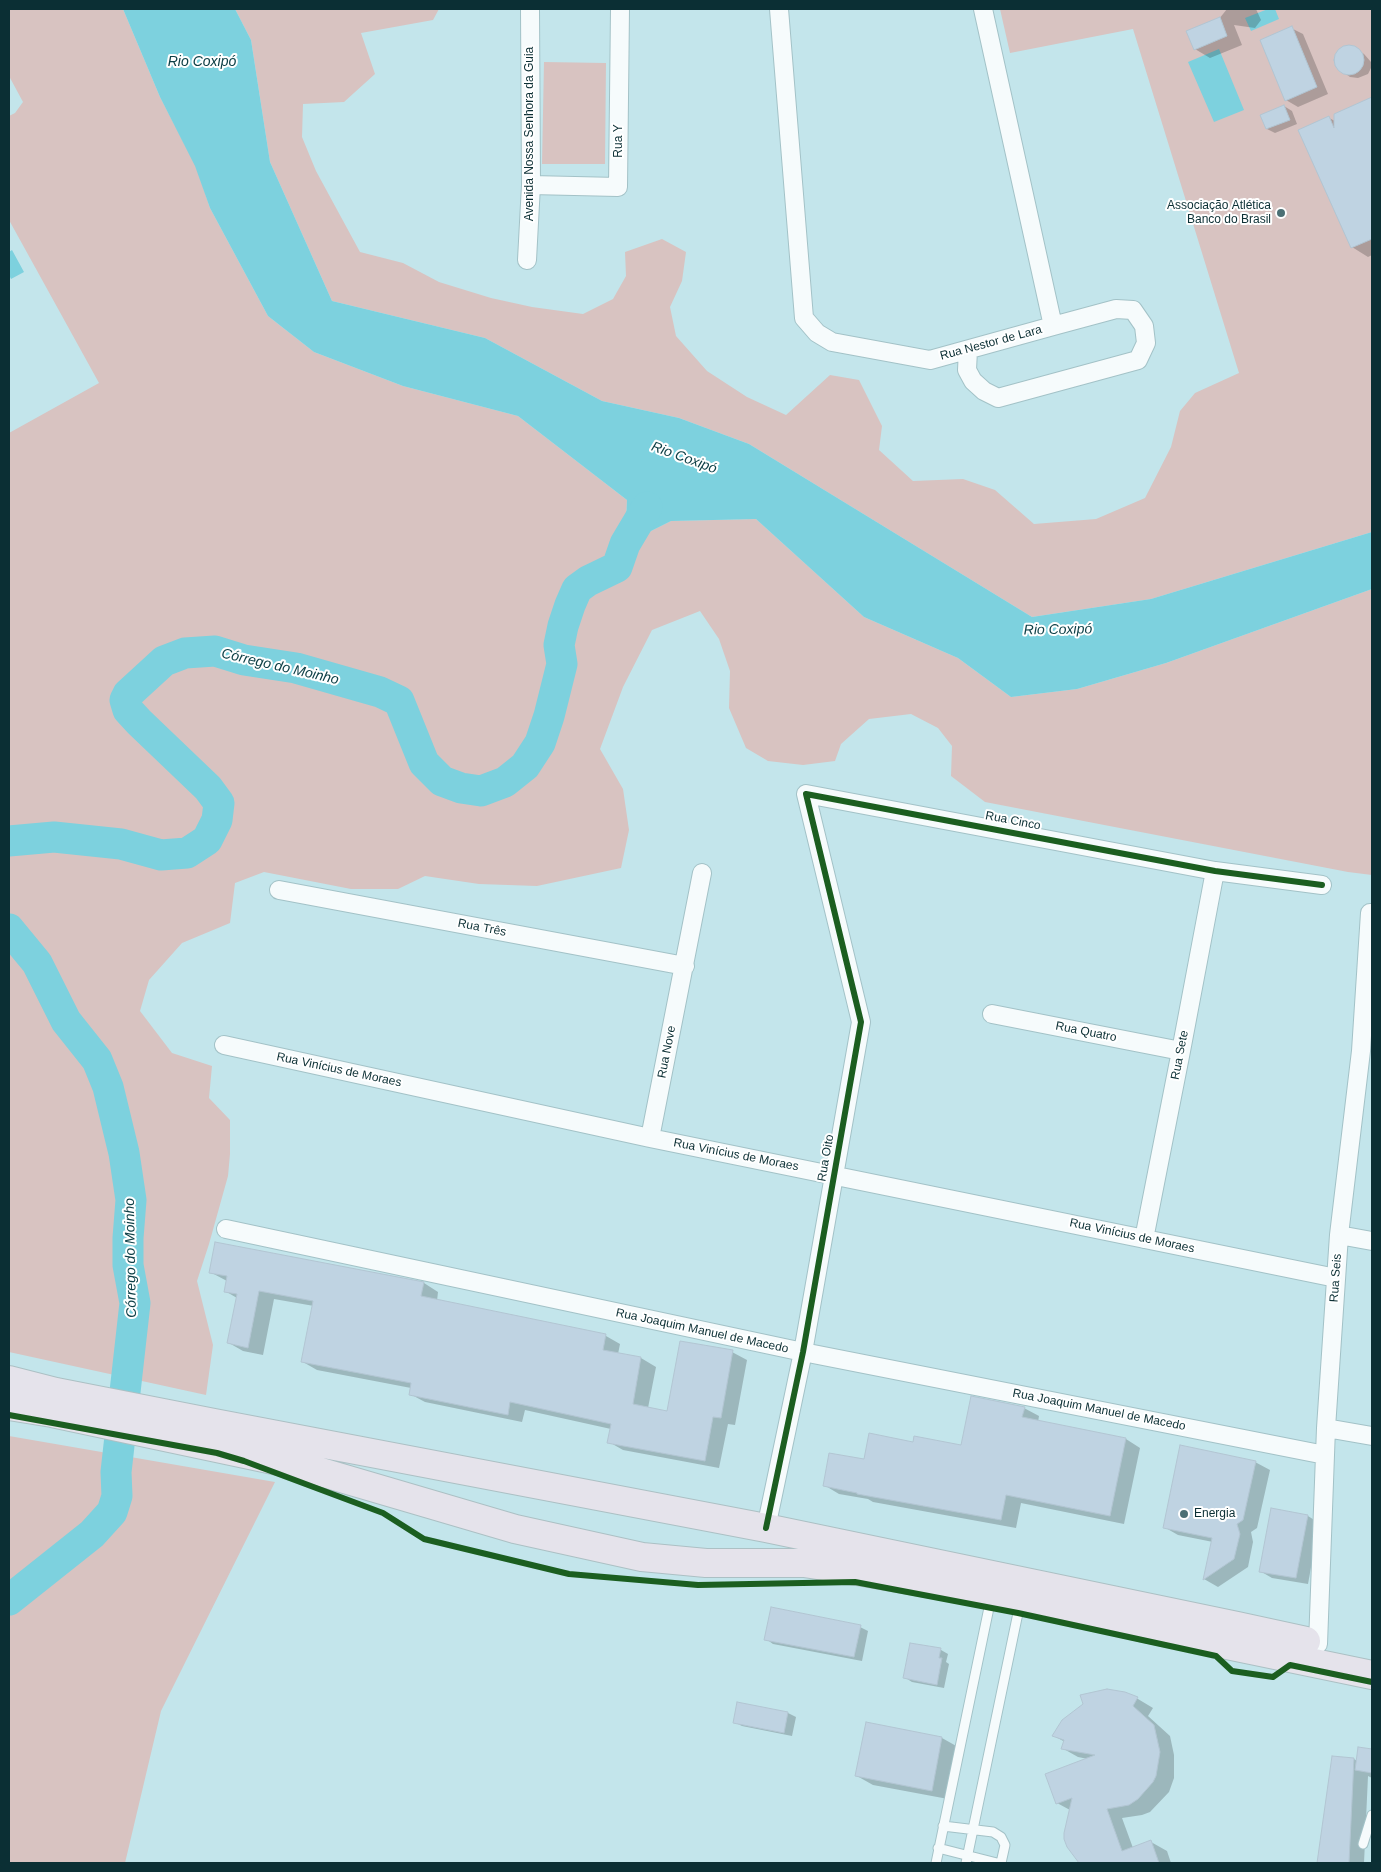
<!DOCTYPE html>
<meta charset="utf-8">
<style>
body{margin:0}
#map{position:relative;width:1381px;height:1872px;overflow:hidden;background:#c3e5eb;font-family:Helvetica,sans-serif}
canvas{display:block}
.frame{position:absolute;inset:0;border:10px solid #0b2f34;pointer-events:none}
</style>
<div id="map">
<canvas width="1381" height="1872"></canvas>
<div class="frame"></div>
</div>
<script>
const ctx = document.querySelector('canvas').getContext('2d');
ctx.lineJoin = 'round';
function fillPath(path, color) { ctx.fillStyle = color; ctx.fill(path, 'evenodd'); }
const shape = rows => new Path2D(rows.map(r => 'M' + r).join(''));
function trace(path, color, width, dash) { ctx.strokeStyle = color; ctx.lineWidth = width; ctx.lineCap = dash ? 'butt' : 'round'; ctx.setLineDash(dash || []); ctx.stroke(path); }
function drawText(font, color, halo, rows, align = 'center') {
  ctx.font = font + ' Helvetica,sans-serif'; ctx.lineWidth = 4; ctx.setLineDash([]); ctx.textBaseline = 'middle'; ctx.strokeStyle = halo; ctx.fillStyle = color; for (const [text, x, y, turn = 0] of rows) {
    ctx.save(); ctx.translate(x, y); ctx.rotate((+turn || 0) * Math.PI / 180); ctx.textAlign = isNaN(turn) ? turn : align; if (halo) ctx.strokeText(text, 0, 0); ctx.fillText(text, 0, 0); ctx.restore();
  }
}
const green = shape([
 [9,9,123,9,160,97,196,166,210,208,268,316,314,352,403,386,518,416,627,500,625,544,671,521,756,519,864,617,958,658,1011,697,1077,689,1166,663,1372,589,1372,875,1348,872,985,802,951,776,952,746,938,728,911,714,869,719,841,744,835,761,803,765,768,761,746,748,729,708,730,671,719,639,700,611,652,630,623,687,600,749,623,789,629,830,621,868,537,886,479,884,425,876,398,889,351,889,264,872,235,883,230,923,182,943,149,980,140,1011,172,1053,212,1066,209,1098,230,1120,230,1154,228,1176,209,1244,197,1281,213,1345,206,1395,9,1352,9,433,99,383,9,220,9,116,15,113,23,102,9,76],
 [235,9,439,9,433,20,361,33,375,74,344,102,303,104,302,137,316,171,360,252,403,263,439,282,491,298,532,307,583,314,613,299,626,276,625,252,662,239,686,252,682,281,670,307,676,336,707,371,747,397,786,415,830,375,859,380,882,426,879,450,913,481,963,479,995,490,1034,524,1096,519,1145,498,1171,447,1180,411,1195,393,1239,373,1133,29,1010,53,1000,9,1372,9,1372,532,1151,599,1032,617,749,444,679,418,602,401,485,338,332,301,270,162,251,40],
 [544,62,606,63,605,164,542,164],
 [9,1436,275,1482,161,1711,125,1863,9,1863]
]);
const water = shape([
 [123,9,235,9,251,40,270,162,332,301,485,338,602,401,679,418,749,444,1032,617,1151,599,1372,532,1372,589,1166,663,1077,689,1011,697,958,658,864,617,756,519,671,521,625,544,627,500,518,416,403,386,314,352,268,316,210,208,195,166,160,97],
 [1268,9,1275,9,1279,19,1251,31,1245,18],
 [1219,49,1244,110,1214,122,1188,62],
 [12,250,24,272,11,279,9,275,9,252]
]);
const shadow = shape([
 [1227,9,1256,9,1261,20,1255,28,1234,25,1242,45,1210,58,1195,49],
 [1291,28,1303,34,1328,94,1298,107,1286,100],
 [1346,47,1356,49,1364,54,1371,62,1371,68,1368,74,1358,78,1350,77,1335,66,1336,55,1340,50],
 [1372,98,1372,255,1368,257,1352,247,1329,118,1335,121,1335,115],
 [1284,106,1292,111,1297,124,1275,133,1267,129,1262,115],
 [210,1272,424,1283,438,1292,437,1301,606,1336,620,1344,618,1354,641,1358,656,1367,648,1408,668,1412,732,1352,747,1360,735,1425,728,1424,719,1468,623,1450,609,1442,611,1429,525,1410,522,1422,425,1402,410,1394,411,1388,317,1370,303,1362,314,1306,274,1299,263,1355,243,1351,229,1343,237,1298,225,1291,227,1281],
 [1024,1408,1039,1416,1038,1422,1126,1439,1140,1448,1124,1524,1021,1503,1016,1528,873,1502,868,1499,839,1494,824,1485,865,1460,914,1444,962,1447],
 [1255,1462,1270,1470,1257,1528,1251,1532,1253,1542,1248,1567,1218,1587,1204,1579,1213,1542,1178,1535,1164,1527],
 [1308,1516,1319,1523,1308,1584,1272,1578,1260,1571],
 [860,1627,868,1631,862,1661,773,1644,766,1639],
 [941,1650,948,1654,946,1662,949,1664,944,1688,912,1682,904,1677],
 [1119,1692,1138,1699,1153,1708,1148,1716,1170,1736,1174,1755,1174,1778,1169,1792,1150,1812,1142,1815,1122,1818,1133,1848,1151,1842,1167,1851,1171,1863,1075,1863,1079,1862,1070,1810,1057,1803,1088,1759,1078,1757,1062,1748,1065,1742,1054,1736],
 [738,1703,788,1713,796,1717,792,1736,742,1726,734,1722],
 [942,1738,958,1747,948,1799,873,1785,857,1776],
 [1359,1748,1372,1750,1372,1778,1368,1776,1364,1863,1318,1863,1333,1757,1354,1759,1357,1761]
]);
const river = shape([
 [9,841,54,837,121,844,161,855,187,853,207,840,217,820,219,803,208,788,139,722,128,710,125,700,128,694,164,661,185,653,215,651,244,660,296,668,380,692,399,701,424,763,442,781,461,788,481,791,505,782,525,766,540,743,549,716,562,664,559,645,563,626,570,605,577,589,588,581,617,567,625,544,647,507],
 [9,929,37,963,66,1021,97,1060,108,1087,124,1153,131,1200,128,1238,128,1265,135,1303,116,1472,117,1496,112,1512,92,1534,9,1600]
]);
const building = shape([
 [1220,17,1227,36,1194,50,1186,31,1220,17],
 [1292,26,1317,87,1285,101,1260,40,1292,26],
 '1334 60a15 15 0 1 1 30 0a15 15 0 1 1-30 0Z',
 [1372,97,1372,239,1351,248,1298,130,1329,116,1334,128,1334,114,1372,97],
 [1284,105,1290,120,1266,129,1260,115,1284,105],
 [215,1242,424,1282,421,1296,606,1334,603,1350,641,1357,633,1404,667,1411,680,1341,733,1350,721,1418,713,1417,705,1461,607,1443,611,1424,510,1402,508,1415,409,1395,411,1383,301,1362,313,1301,259,1291,248,1348,227,1343,237,1294,224,1292,227,1276,209,1273,215,1242],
 [971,1396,1025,1407,1022,1417,1126,1438,1110,1516,1006,1495,1001,1520,857,1494,857,1493,823,1486,829,1453,864,1459,869,1433,913,1442,914,1436,961,1445,971,1396],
 [1180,1445,1256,1461,1243,1520,1237,1524,1240,1534,1234,1559,1203,1580,1212,1538,1163,1528,1180,1445],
 [1271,1508,1308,1515,1296,1578,1259,1572,1271,1508],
 [771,1607,861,1625,854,1657,764,1640,771,1607],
 [910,1643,941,1648,939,1658,942,1658,937,1685,903,1678,910,1643],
 [1107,1689,1125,1692,1138,1697,1133,1706,1154,1725,1160,1752,1156,1776,1153,1782,1138,1799,1129,1805,1107,1809,1122,1851,1151,1840,1159,1863,1079,1863,1067,1847,1064,1839,1064,1833,1072,1798,1056,1804,1045,1774,1095,1755,1061,1749,1064,1740,1052,1736,1062,1720,1083,1704,1080,1695,1107,1689],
 [737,1702,788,1712,784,1733,733,1723,737,1702],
 [866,1722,942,1737,932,1791,855,1776,866,1722],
 [1358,1747,1372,1749,1372,1773,1355,1770,1358,1747],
 [1332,1756,1354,1758,1349,1863,1317,1863,1332,1756]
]);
const lane = shape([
 [943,1826,993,1832,1001,1837,1005,1845,1001,1863],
 [1363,1844,1372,1815],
 [938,1848,997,1863],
 [936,1863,991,1598],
 [966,1863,1018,1613,1022,1602]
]);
const street = shape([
 [779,9,804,318,817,333,832,342,930,360,1053,326,983,9],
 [531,185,618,187,620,9],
 [527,260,531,185,530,9],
 [968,350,967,370,973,381,984,391,998,398,1138,360,1146,343,1144,326,1133,310,1116,309,1053,326],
 [279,890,685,966],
 [992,1014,1181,1051],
 [224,1045,650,1138,1336,1278],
 [650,1138,702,873],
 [226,1229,803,1352,1325,1455],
 [1339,1235,1372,1241],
 [1144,1239,1181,1051,1215,871],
 [1326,1428,1372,1436],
 [766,1528,803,1352,861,1022,806,794,1215,871,1322,885],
 [1318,1644,1326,1428,1339,1235,1361,1051,1370,913]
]);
const primary = shape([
 [9,1380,56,1392,214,1423,766,1528,1237,1626,1306,1641],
 [9,1406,52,1413,297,1465,515,1529,642,1557,706,1563,804,1563,863,1572,1023,1600,1140,1627,1372,1675]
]);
const cycleway = shape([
 [9,1415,217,1453,244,1461,383,1513,424,1539,569,1574,698,1585,855,1582,1018,1613,1216,1656,1232,1671,1273,1677,1290,1665,1372,1682],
 [766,1528,803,1352,861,1022,806,794,1215,871,1322,885]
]);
const markers = [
 [1281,213,5,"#4b6f74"],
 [1184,1514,5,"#4b6f74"]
];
const streetNames = [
 ["Avenida Nossa Senhora da Guia",530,134,-90],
 ["Rua Y",619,141,-90],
 ["Rua Nestor de Lara",991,343,-15],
 ["Rua Cinco",1013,821,11],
 ["Rua Três",482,928,11],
 ["Rua Quatro",1086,1032,11],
 ["Rua Nove",667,1052,-79],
 ["Rua Sete",1180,1055,-79],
 ["Rua Vinícius de Moraes",339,1070,12],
 ["Rua Vinícius de Moraes",736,1155,11],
 ["Rua Oito",826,1158,-80],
 ["Rua Vinícius de Moraes",1132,1236,12],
 ["Rua Seis",1336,1278,-86],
 ["Rua Joaquim Manuel de Macedo",702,1331,12],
 ["Rua Joaquim Manuel de Macedo",1099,1410,11]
];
const poiNames = [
 ["Associação Atlética",1271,206],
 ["Banco do Brasil",1271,220],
 ["Energia",1194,1514,"left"]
];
const waterNames = [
 ["Rio Coxipó",202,62],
 ["Rio Coxipó",684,458,20],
 ["Rio Coxipó",1058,630,-1],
 ["Córrego do Moinho",280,667,13],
 ["Córrego do Moinho",131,1258,-91]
];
fillPath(green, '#d8c3c1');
fillPath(water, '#7dd1de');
fillPath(shadow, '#0003');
trace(river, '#7dd1de', 31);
fillPath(building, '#bfd3e2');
trace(building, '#b2c5d2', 1);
trace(lane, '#a3c2c7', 11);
trace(street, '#a3c2c7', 20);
trace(primary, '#acc0c4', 30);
trace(lane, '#f6fbfc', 9);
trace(street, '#f6fbfc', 18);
trace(primary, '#e5e3eb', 28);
trace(cycleway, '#1b5e20', 6);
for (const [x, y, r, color] of markers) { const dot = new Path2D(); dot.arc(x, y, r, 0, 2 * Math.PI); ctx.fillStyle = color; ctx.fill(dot); trace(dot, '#fff', 2); }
drawText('12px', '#0b2f34', '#fff', streetNames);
drawText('12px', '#0b2f34', '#fff', poiNames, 'right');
drawText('italic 14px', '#0e4047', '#fff', waterNames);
</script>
